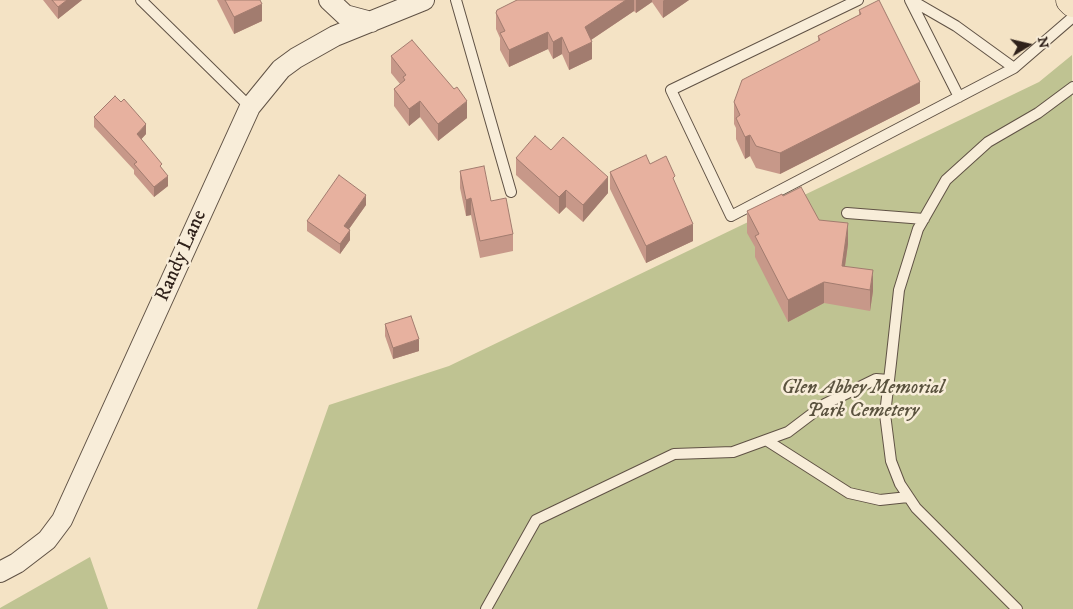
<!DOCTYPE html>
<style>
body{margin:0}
#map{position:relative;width:1073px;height:609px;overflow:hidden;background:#f4e3c5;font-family:"IM FELL DW Pica",serif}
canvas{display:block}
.north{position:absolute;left:1003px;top:20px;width:50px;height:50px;-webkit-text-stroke:4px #f8edd9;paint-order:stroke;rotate:81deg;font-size:14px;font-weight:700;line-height:20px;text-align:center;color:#2f211a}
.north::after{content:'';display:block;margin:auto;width:18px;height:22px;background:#2f211a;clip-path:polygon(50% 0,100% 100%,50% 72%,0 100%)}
</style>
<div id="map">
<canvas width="1073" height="609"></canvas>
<div class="north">N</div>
</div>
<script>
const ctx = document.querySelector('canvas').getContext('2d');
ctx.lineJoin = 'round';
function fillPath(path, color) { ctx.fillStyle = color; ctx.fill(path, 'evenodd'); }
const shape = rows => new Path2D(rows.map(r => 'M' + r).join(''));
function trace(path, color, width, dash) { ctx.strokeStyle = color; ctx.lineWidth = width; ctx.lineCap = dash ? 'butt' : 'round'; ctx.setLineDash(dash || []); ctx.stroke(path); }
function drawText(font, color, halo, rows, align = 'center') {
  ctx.font = font + ' "IM FELL DW Pica",serif'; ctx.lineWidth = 5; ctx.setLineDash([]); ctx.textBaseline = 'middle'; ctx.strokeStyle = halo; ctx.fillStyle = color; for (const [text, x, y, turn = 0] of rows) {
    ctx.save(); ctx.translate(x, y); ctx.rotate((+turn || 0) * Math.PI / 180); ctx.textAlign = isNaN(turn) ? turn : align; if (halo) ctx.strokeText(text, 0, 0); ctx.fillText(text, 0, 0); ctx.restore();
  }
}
const green = shape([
 [1072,55,1073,609,257,609,329,405,449,366,1039,82],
 [90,557,108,609,0,609,0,608]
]);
const lane = shape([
 [141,0,250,107],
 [456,0,511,192],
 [858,0,671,90,731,216,1014,68,1073,17],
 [910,0,959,97],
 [911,0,956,26,1014,68],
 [847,213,924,219],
 [766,440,849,493,880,500,908,497],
 [486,609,536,520,674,454,733,452,788,432,825,404,876,379,889,380],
 [1017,609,916,508,900,484,891,461,885,414,891,363,899,290,918,229,946,180,988,142,1038,113,1073,87]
]);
const street = shape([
 [329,0,345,15,371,22],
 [0,572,17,563,47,540,62,520,250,107,281,69,296,58,335,36,424,0]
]);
const primary = shape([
 [1070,0,1073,3]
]);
const wall = shape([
 [43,0,82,0,58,19],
 [217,0,260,0,262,21,234,34],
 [517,0,689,0,663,18,652,2,636,13,634,11,591,40,592,59,569,70,562,54,553,59,548,49,509,67,500,50,500,38,496,29,496,13],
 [859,10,920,103,780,174,756,168,750,156,745,159,736,139,736,128,734,124,734,102,818,41,818,36,859,15],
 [391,56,467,118,438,141,420,117,409,126,394,106,394,89,400,84,391,73],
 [94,117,146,134,141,139,162,169,168,186,154,197,134,174,134,170,94,127],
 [551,150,608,193,583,222,566,207,559,214,516,175,516,158],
 [650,164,675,184,693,241,646,263,610,189,610,172],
 [460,171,491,201,513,234,513,251,480,258,471,215,466,216,460,188],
 [783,196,819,220,848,244,845,266,873,291,870,311,824,303,788,322,755,257,755,247,747,233,747,211],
 [366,205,349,229,350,240,340,254,307,231,307,221],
 [385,324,419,351,393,359,385,336]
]);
const shadedWall = shape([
 [67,0,82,0,58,19,58,7],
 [626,0,634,0,634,11,585,44,585,27],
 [636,0,652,0,652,2,636,13],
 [664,0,689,0,663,18,663,1],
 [262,4,262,21,234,34,234,17],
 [548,32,548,49,509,67,509,50],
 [562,37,562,54,553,59,553,42],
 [592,42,592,59,569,70,569,53],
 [920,82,920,103,780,174,780,153],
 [420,101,420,117,409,126,409,109],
 [467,101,467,118,438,141,438,124],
 [146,124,146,134,137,144,137,134],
 [750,135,750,156,745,159,745,137],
 [168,176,168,186,154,197,154,187],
 [608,177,608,193,583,222,583,205],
 [566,190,566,207,559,214,559,197],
 [366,195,366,205,344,236,344,226],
 [471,198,471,215,466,216,466,200],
 [848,223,848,244,842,287,842,266],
 [693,224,693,241,646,263,646,246],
 [350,230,350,240,340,254,340,244],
 [873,270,873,291,870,311,870,290],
 [824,282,824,303,788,322,788,300],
 [419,339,419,351,393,359,393,348]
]);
const building = shape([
 [52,0,67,0,58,7,52,0],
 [225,0,260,0,262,4,234,17,225,0],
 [517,0,626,0,585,27,592,42,569,53,562,37,553,42,548,32,509,50,500,33,505,31,496,13,497,10,517,0],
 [879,0,920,82,780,153,756,146,750,135,745,137,736,118,740,115,734,102,742,80,820,40,818,36,861,14,859,10,879,0],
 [412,40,454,89,457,87,467,101,438,124,420,101,409,109,394,89,405,80,403,77,406,75,391,56,412,40],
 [115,96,121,102,124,99,146,124,137,134,162,164,160,166,168,176,154,187,134,164,137,162,94,117,115,96],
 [535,136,551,150,563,137,608,177,583,205,566,190,559,197,516,158,535,136],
 [646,155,650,164,666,156,675,176,673,178,693,224,646,246,610,172,646,155],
 [484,166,491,201,506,198,513,234,480,241,471,198,466,200,460,171,484,166],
 [339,175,366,195,344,226,350,230,340,244,307,221,339,175],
 [801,187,819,220,848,223,842,266,873,270,870,290,824,282,788,300,755,236,759,234,747,211,782,194,783,196,801,187],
 [411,316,419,339,393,348,385,324,411,316]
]);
const streetNames = [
 ["Randy Lane",182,256,-66]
];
const parkNames = [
 ["Glen Abbey Memorial",863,389],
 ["Park Cemetery",863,412]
];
fillPath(green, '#bfc392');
trace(lane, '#605245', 12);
trace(street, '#605245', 22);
trace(primary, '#2f211a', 29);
trace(lane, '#f8edd9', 10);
trace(street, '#f8edd9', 20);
trace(primary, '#f4e3c5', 28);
fillPath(wall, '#c79889');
fillPath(shadedWall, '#a27c6f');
fillPath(building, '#e7b19f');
trace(building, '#a27c6f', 1);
drawText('20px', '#2f211a', '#f8edd9', streetNames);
drawText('italic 20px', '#5a523e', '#f8edd9', parkNames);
</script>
